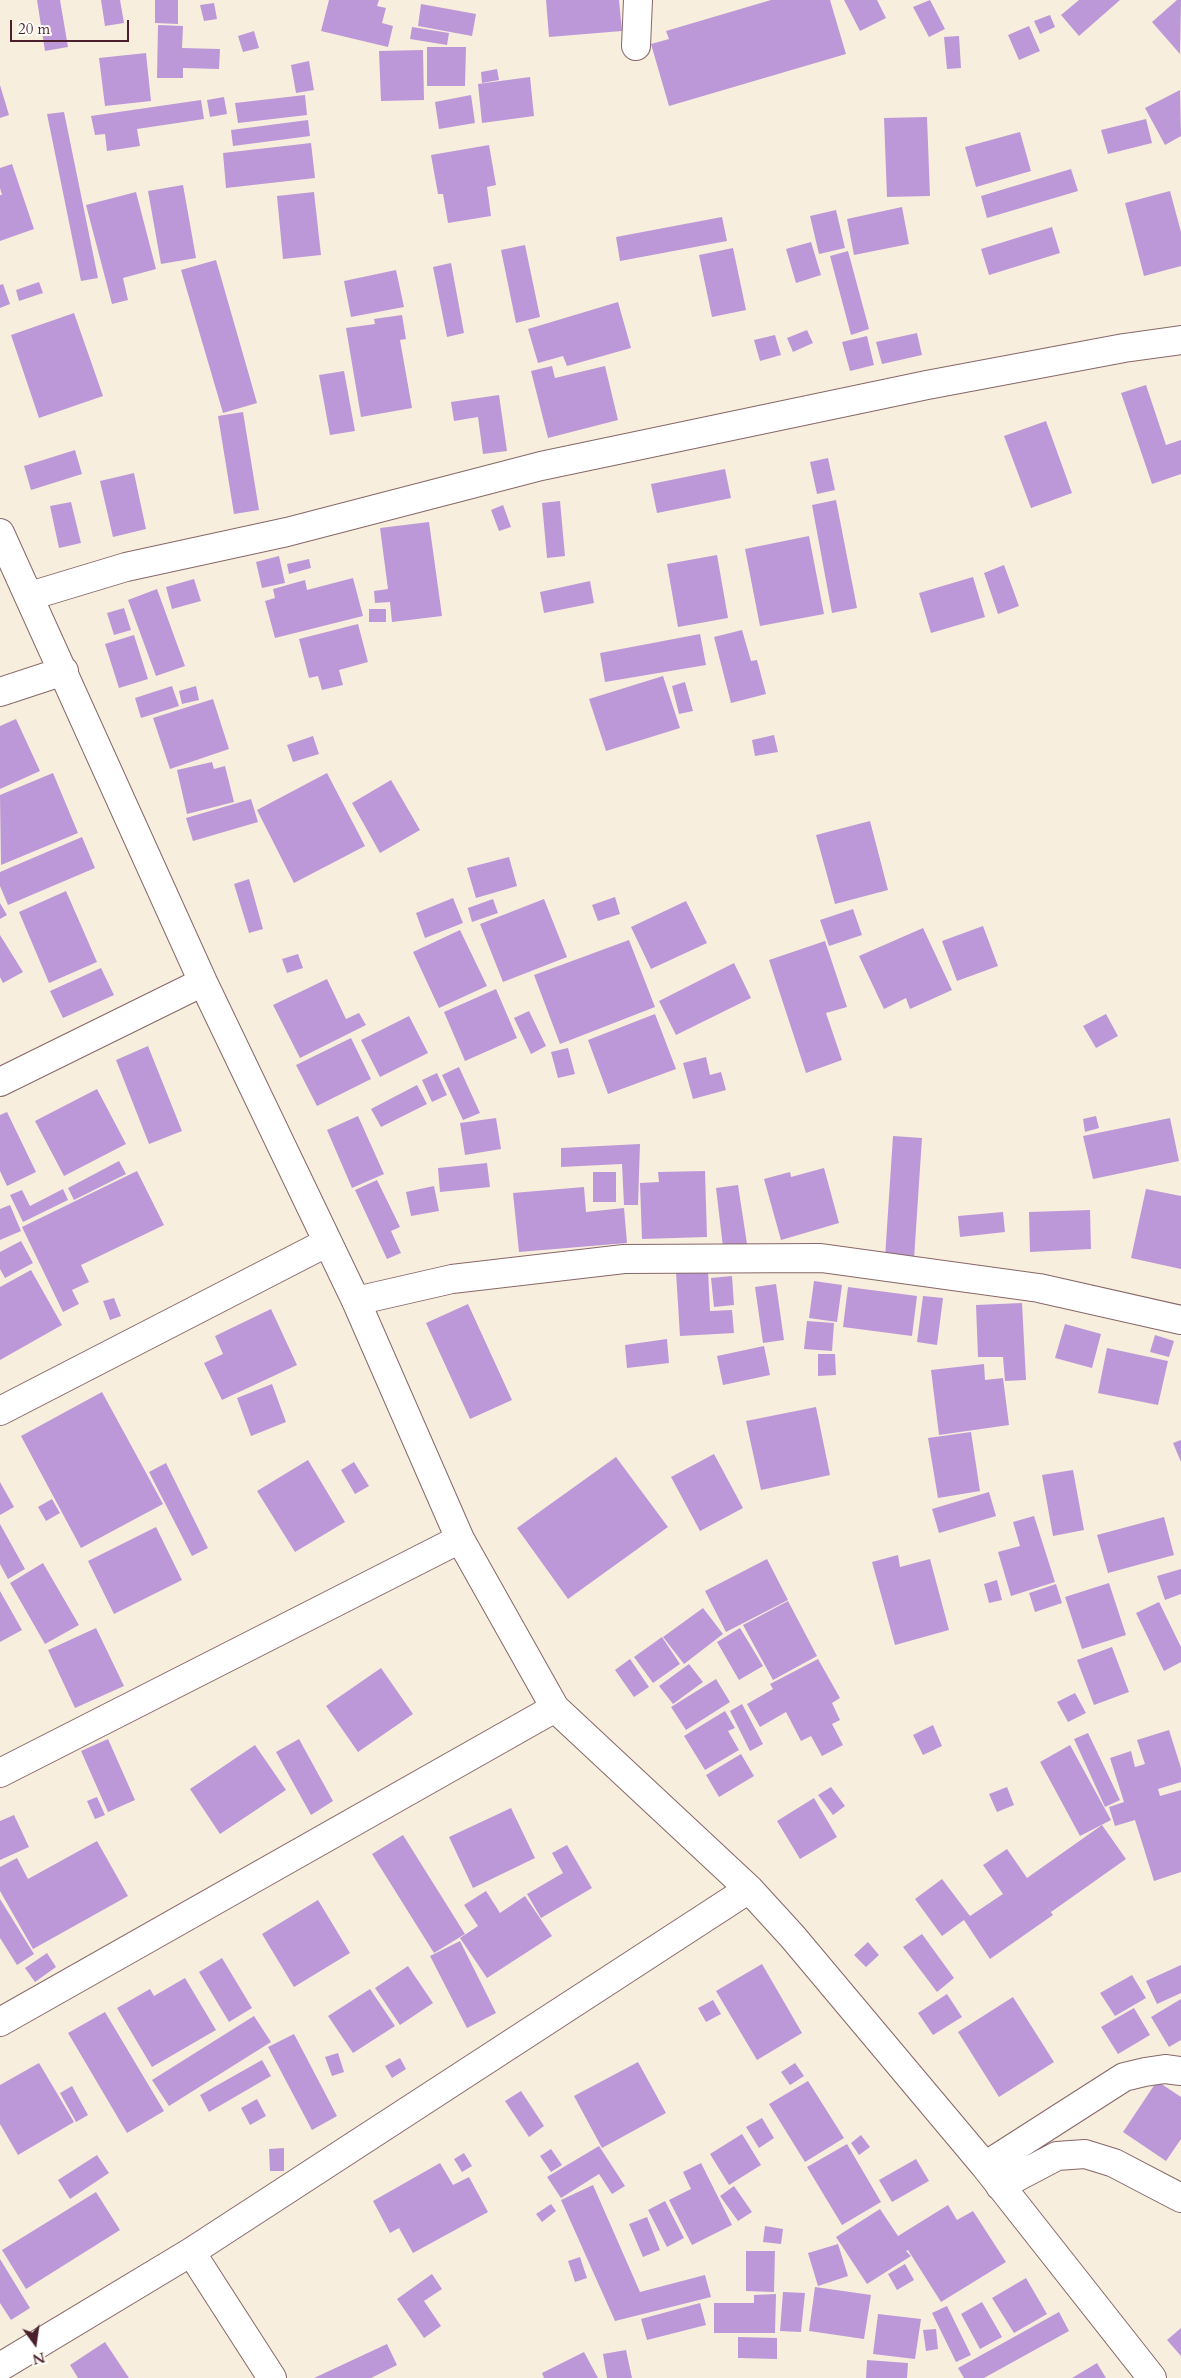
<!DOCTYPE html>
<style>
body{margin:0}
#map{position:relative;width:1181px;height:2378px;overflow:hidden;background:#f8eedd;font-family:Cardo,serif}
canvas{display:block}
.north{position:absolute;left:10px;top:2318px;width:50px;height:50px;-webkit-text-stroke:4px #fdfcf7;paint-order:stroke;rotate:166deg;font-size:14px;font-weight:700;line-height:20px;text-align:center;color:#4a1f2b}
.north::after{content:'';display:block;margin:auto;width:18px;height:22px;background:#4a1f2b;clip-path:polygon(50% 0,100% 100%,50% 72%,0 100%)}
.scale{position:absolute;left:10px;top:20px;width:119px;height:22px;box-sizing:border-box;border:2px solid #4a1f2b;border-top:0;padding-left:6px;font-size:15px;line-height:18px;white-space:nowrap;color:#4a1f2b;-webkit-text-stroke:4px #fdfcf7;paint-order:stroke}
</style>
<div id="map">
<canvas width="1181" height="2378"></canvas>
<div class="north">N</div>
<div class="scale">20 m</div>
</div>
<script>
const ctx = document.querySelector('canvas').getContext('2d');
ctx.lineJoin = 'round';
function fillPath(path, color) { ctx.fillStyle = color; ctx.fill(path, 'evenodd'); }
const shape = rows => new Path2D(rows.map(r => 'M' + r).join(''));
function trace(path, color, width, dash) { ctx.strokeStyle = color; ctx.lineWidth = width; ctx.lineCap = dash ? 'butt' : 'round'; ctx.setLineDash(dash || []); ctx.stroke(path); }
const building = shape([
 [37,0,60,0,68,47,45,51],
 [101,0,120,0,124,23,105,26],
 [155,0,178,0,178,24,155,23],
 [329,0,379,0,377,6,386,8,382,23,393,26,388,47,321,31],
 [546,0,619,0,622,31,549,37],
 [771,0,830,0,846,54,669,106,651,44,669,39,666,31],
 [844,0,877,0,886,18,860,31],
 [930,0,945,29,929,37,913,7],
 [1079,0,1120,0,1079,36,1061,15],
 [1177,0,1181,0,1180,54,1152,22],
 [214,3,217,19,204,21,200,5],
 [421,4,476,14,472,36,418,26],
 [1050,15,1055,27,1040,34,1034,21],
 [158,25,183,26,182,48,220,49,219,69,183,68,183,78,157,78],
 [1029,26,1040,51,1019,60,1008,35],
 [412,27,449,33,447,45,410,39],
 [254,31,259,48,243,52,238,36],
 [959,36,961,68,947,69,944,37],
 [427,47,466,47,465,86,427,86],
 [423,50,424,100,381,101,379,51],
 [146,53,151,101,105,106,99,58],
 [309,61,314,90,296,93,291,65],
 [497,69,499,80,482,83,481,72],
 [530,77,534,116,482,123,478,84],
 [0,85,9,115,0,118],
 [1180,90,1181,136,1165,145,1145,108],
 [305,95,307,115,238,123,235,103],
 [471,95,475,123,439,129,435,102],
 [224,97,227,114,210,117,207,100],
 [201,100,204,119,137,129,140,146,107,151,105,134,95,135,91,116],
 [64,112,98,278,81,281,47,114],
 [927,117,930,196,887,197,884,118],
 [1146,119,1152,143,1108,154,1101,130],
 [308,120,310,136,233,146,231,130],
 [1020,132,1031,171,976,187,965,147],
 [311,143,315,178,226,188,223,153],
 [489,145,496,185,487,187,491,216,448,223,443,194,438,194,431,155],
 [12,164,34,229,0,241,0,195,2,195,0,188,0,168],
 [1071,169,1078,191,987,218,981,196],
 [183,185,196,258,161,264,148,191],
 [1170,191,1181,232,1181,266,1144,276,1125,203],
 [136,192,156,269,123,278,128,300,112,304,86,205],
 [314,192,321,255,283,259,277,196],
 [902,207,909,244,854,255,847,219],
 [836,210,845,248,819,254,810,216],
 [722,217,727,241,620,261,616,237],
 [1052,227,1060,253,989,275,981,249],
 [811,242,821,275,796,283,786,249],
 [525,245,540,317,516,323,501,250],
 [733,248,746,310,712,317,699,255],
 [848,251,869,329,851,335,830,256],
 [216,260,257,403,223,413,181,270],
 [451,263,464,333,447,337,433,267],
 [396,270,404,307,351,317,344,281],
 [39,282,43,293,19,301,16,290],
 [3,284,10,304,0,308,0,285],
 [618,302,631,348,567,366,563,356,538,363,528,329],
 [74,313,103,396,39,418,11,335],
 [402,315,406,339,400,340,412,408,361,417,346,328,375,324,374,319],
 [807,330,813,343,793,352,787,338],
 [917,333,922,355,882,364,876,342],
 [775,335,781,355,760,361,754,340],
 [867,336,874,365,850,371,842,342],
 [552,366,555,378,605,366,618,420,548,438,531,371],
 [344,371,355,431,330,435,319,375],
 [1146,385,1166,445,1181,440,1181,474,1152,484,1121,393],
 [499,395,507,451,483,454,478,417,454,421,451,402],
 [243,412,259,510,234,514,218,416],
 [1046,421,1072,493,1031,508,1004,436],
 [75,450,82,474,31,490,24,466],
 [828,458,835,490,817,494,810,462],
 [725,469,731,498,657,513,651,484],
 [134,473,146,529,113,537,100,481],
 [836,500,857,608,832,613,812,505],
 [560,501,565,556,547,558,542,503],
 [71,502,81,543,59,548,50,506],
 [503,505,511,527,499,531,491,510],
 [429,522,442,616,392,622,390,602,375,603,374,591,388,589,380,528],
 [809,536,824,614,760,626,745,549],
 [717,555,728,618,678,627,667,564],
 [279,556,285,583,262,588,256,562],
 [309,559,311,568,289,574,287,564],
 [1004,565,1019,606,998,614,984,573],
 [973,577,985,617,931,633,919,593],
 [353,578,363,616,275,638,265,601,275,598,273,589,305,580,307,590],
 [194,579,201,601,172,609,166,587],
 [590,581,594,603,544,613,540,592],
 [157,589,185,666,156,676,128,600],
 [124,608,131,630,114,635,107,613],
 [369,609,386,609,386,622,369,622],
 [358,624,368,662,339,670,343,685,322,690,318,676,309,678,299,639],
 [742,630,751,661,757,660,766,694,731,703,714,637],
 [700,634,706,665,605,682,600,653],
 [134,635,148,679,119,688,105,644],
 [663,676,680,728,606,751,589,699],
 [685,682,693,711,679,714,672,686],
 [172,686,179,706,141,718,135,698],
 [196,686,199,700,182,704,179,691],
 [213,699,229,749,170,769,153,718],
 [16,719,40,771,0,789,0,726],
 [774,735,778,752,755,756,752,740],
 [313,736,319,754,293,762,287,745],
 [212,762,214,769,225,766,234,802,187,814,177,770],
 [53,773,78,833,1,865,0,795],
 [327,773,365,846,294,883,257,810],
 [391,780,420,830,380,853,352,803],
 [251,799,258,822,193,841,186,818],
 [870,821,888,890,835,904,816,835],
 [82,837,95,868,8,905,0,886,0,872],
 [509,857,517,886,476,898,467,868],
 [249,879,263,929,249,933,234,884],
 [66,891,97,962,49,983,19,912],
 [615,897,620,914,598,921,592,905],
 [453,898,463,923,425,938,416,913],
 [493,899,498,913,472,922,468,908],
 [544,899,567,957,503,982,480,924],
 [686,901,707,943,651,969,631,927],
 [0,903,7,915,0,919],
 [853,909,862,935,829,946,820,920],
 [983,926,998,966,957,981,942,941],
 [923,928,952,990,910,1009,906,998,884,1009,859,956],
 [460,930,487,986,439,1008,413,952],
 [0,935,23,972,3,983,0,977],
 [629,940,655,1007,560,1044,534,975],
 [825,941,847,1007,826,1013,842,1060,806,1073,769,960],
 [298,954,303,968,287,973,282,959],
 [734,963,751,998,676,1035,659,1001],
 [101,968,114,995,63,1018,50,991],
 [327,979,346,1019,359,1013,366,1025,300,1058,273,1005],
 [496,989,517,1038,465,1061,444,1012],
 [529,1011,546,1046,531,1054,514,1018],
 [655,1014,676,1069,608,1094,588,1040],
 [1106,1014,1118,1036,1096,1048,1083,1026],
 [409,1016,428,1053,380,1077,361,1040],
 [351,1038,371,1079,317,1106,296,1065],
 [148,1046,182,1131,149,1144,116,1060],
 [568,1048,575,1074,558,1078,551,1052],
 [706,1057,710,1075,721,1072,726,1090,693,1099,683,1063],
 [459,1067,480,1113,463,1120,442,1075],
 [437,1073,447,1095,432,1102,422,1080],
 [417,1085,427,1104,381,1127,371,1109],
 [97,1089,126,1144,64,1176,35,1121],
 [7,1112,36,1172,7,1186,0,1171,0,1115],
 [358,1116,384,1174,352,1188,327,1130],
 [1096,1116,1099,1128,1085,1132,1083,1119],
 [496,1118,501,1149,465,1155,460,1123],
 [1170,1118,1179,1161,1093,1179,1083,1136],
 [893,1136,922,1138,914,1259,885,1258],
 [640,1144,638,1205,624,1205,622,1164,561,1167,561,1148],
 [119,1161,126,1174,74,1200,68,1188],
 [487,1163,490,1187,440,1192,438,1168],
 [824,1168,839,1223,781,1240,764,1179,790,1172,791,1177],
 [137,1171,164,1225,81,1265,89,1282,72,1290,79,1304,63,1312,22,1227],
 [705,1171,707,1237,642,1239,640,1183,659,1182,658,1172],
 [593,1172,616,1172,616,1202,593,1202],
 [377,1180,400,1227,391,1231,401,1253,387,1259,355,1190],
 [738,1185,747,1244,723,1247,716,1188],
 [434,1186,439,1211,411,1216,406,1192],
 [584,1187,586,1212,624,1208,627,1243,519,1252,513,1193],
 [63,1189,68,1200,23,1222,10,1195,22,1190,30,1206],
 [1146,1189,1181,1196,1181,1269,1131,1258],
 [10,1205,21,1231,0,1240,0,1209],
 [1090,1210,1091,1249,1030,1252,1029,1212],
 [1003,1212,1005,1232,960,1237,958,1216],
 [21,1241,33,1263,5,1278,0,1269,0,1252],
 [31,1270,62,1325,0,1360,0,1287],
 [708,1270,710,1311,732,1310,734,1333,680,1336,676,1272],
 [732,1276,734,1305,714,1307,711,1278],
 [814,1281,842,1285,837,1322,809,1318],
 [776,1284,784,1340,763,1343,755,1287],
 [848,1287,917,1296,912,1336,843,1327],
 [923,1296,943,1298,937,1345,917,1342],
 [114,1298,121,1316,110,1320,103,1301],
 [1022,1303,1026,1380,1005,1381,1003,1357,978,1357,976,1305],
 [468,1304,512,1400,470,1419,426,1323],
 [271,1309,297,1365,222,1400,204,1363,223,1354,215,1336],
 [807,1321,834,1323,832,1351,804,1349],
 [1065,1324,1101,1334,1092,1368,1055,1358],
 [1155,1335,1174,1341,1169,1357,1150,1352],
 [667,1339,669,1363,627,1368,625,1345],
 [764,1346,770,1375,723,1385,717,1356],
 [1107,1348,1168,1361,1158,1405,1098,1393],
 [818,1354,835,1354,836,1375,818,1376],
 [984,1364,985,1380,1003,1378,1009,1425,939,1435,931,1370],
 [272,1384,286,1422,251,1436,237,1398],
 [102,1392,163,1504,81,1548,21,1436],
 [816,1407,830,1475,761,1490,746,1421],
 [971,1432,980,1491,938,1498,928,1438],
 [1181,1440,1181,1462,1173,1443],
 [714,1454,743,1508,700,1531,671,1477],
 [616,1457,668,1527,568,1599,517,1528],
 [308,1460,345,1522,295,1552,257,1491],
 [354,1462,369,1486,355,1494,341,1470],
 [166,1463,208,1548,192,1556,149,1472],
 [1073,1470,1084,1530,1053,1536,1042,1475],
 [0,1482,14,1507,0,1515],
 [989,1492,996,1516,939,1533,932,1509],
 [52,1499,60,1513,46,1521,38,1507],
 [1034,1516,1055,1582,1011,1596,998,1552,1020,1546,1013,1522],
 [1164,1517,1174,1555,1108,1573,1097,1535],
 [0,1524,25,1569,8,1579,0,1564],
 [156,1527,182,1580,114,1614,88,1561],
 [898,1555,900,1567,930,1559,949,1630,895,1645,872,1562],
 [767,1559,788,1600,726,1632,705,1591],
 [43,1563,79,1625,45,1644,10,1583],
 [1181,1569,1181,1594,1165,1600,1157,1576],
 [997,1580,1002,1600,989,1603,984,1584],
 [1109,1583,1126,1635,1082,1649,1065,1597],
 [1056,1584,1062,1603,1035,1612,1029,1593],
 [0,1591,22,1630,0,1642],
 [788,1601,817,1656,773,1680,743,1625],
 [1159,1602,1181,1647,1181,1662,1164,1671,1136,1613],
 [703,1608,723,1634,684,1664,663,1637],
 [96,1628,124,1686,75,1708,48,1650],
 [740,1628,763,1666,739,1680,717,1642],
 [662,1637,680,1664,653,1683,634,1657],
 [1112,1647,1129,1692,1094,1705,1077,1660],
 [630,1659,649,1687,634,1697,615,1670],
 [818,1659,840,1698,832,1703,840,1720,832,1724,843,1745,822,1756,811,1736,801,1741,786,1712,760,1727,747,1704,773,1689,770,1684],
 [689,1664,703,1682,673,1704,659,1686],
 [381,1668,413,1714,358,1752,326,1706],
 [716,1679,730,1702,686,1730,671,1707],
 [1075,1693,1086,1713,1068,1722,1057,1702],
 [742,1704,763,1744,750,1751,730,1711],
 [725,1711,735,1728,728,1731,739,1750,705,1770,684,1736],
 [933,1725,942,1746,923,1755,913,1735],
 [1169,1730,1181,1768,1181,1782,1158,1789,1160,1796,1181,1790,1181,1872,1154,1881,1135,1820,1115,1826,1109,1807,1124,1802,1110,1758,1131,1751,1135,1767,1145,1764,1137,1740],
 [1088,1733,1120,1800,1105,1807,1074,1739],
 [108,1739,135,1800,108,1812,81,1751],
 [299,1739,333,1801,311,1815,276,1752],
 [255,1745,286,1790,220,1834,190,1789],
 [1070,1745,1111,1820,1080,1836,1040,1762],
 [741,1754,754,1776,719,1797,706,1775],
 [831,1787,845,1806,833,1815,818,1795],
 [1007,1787,1014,1805,997,1812,989,1794],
 [97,1797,105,1815,95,1819,87,1801],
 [814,1798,837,1837,800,1859,777,1821],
 [511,1808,535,1858,473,1888,449,1837],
 [14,1815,29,1847,0,1860,0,1821],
 [1102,1825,1126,1859,1051,1912,1045,1904,1053,1915,990,1959,964,1920,942,1936,915,1899,942,1879,970,1916,1003,1894,983,1865,1007,1849,1027,1878],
 [403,1835,465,1934,434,1953,372,1854],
 [97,1841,128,1896,33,1949,0,1891,0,1867,17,1858,28,1879],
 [567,1845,592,1888,541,1918,527,1894,563,1873,552,1853],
 [486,1891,500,1913,525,1896,552,1936,487,1978,460,1938,478,1926,464,1905],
 [0,1899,34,1954,17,1965,0,1938],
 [318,1900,350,1953,294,1987,262,1934],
 [922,1934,954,1978,937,1992,903,1947],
 [460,1941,496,2013,467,2028,430,1956],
 [868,1942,879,1955,866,1967,854,1955],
 [47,1953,56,1967,35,1982,25,1968],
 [222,1958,252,2008,229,2022,199,1972],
 [762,1964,802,2033,757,2060,716,1991],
 [1181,1965,1181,1993,1157,2004,1146,1981],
 [408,1966,433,2003,400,2025,375,1988],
 [1132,1975,1146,1998,1115,2016,1100,1993],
 [185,1978,216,2030,152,2067,117,2008,150,1989,154,1996],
 [370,1989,395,2026,353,2053,328,2016],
 [947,1994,962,2017,933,2035,918,2013],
 [1013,1997,1054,2062,999,2097,958,2032],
 [1181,1999,1181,2040,1169,2047,1151,2017],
 [713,2000,721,2014,706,2022,698,2008],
 [1134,2008,1150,2035,1118,2054,1101,2027],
 [105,2012,164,2111,127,2133,68,2033],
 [254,2016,271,2042,169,2106,152,2080],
 [294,2034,337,2116,312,2130,268,2047],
 [338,2053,344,2072,332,2076,325,2057],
 [400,2058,406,2069,392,2078,385,2066],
 [262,2060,271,2076,209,2112,200,2095],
 [638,2062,666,2113,602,2148,574,2096],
 [39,2063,74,2122,18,2155,0,2124,0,2085],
 [795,2063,804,2076,790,2085,781,2072],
 [808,2081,844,2138,805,2162,769,2104],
 [1157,2081,1181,2097,1181,2139,1166,2161,1123,2132],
 [72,2086,88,2115,76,2122,60,2093],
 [521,2091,544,2126,529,2137,505,2101],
 [257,2099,266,2116,250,2125,241,2108],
 [762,2118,774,2138,759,2148,746,2127],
 [742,2134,761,2165,729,2185,710,2154],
 [861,2135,870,2147,859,2155,851,2143],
 [847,2144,881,2202,842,2225,807,2167],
 [599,2146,625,2186,612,2194,599,2174,561,2198,547,2177],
 [284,2148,284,2171,270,2171,269,2149],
 [551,2149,562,2165,551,2172,540,2156],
 [464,2153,472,2166,462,2172,454,2159],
 [97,2155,109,2173,70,2199,58,2180],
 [916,2159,929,2181,892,2202,879,2180],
 [440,2163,453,2185,469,2177,488,2212,413,2253,399,2228,390,2233,373,2201],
 [701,2163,732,2225,692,2245,669,2200,691,2189,683,2172],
 [593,2185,640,2292,705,2275,711,2297,615,2321,561,2200],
 [734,2186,752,2212,738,2221,720,2196],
 [96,2192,120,2230,26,2289,2,2250],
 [665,2201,684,2238,667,2247,648,2210],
 [551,2204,556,2211,542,2222,536,2214],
 [948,2205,957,2220,973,2211,1006,2262,941,2302,908,2250,906,2251,911,2256,867,2284,836,2237,880,2209,898,2236],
 [647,2217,660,2250,643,2257,629,2224],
 [765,2226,783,2229,781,2244,763,2242],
 [838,2244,848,2276,818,2286,808,2253],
 [746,2251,775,2251,774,2292,746,2291],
 [580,2257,587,2278,575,2282,568,2261],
 [0,2259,30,2308,11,2320,0,2303],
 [905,2264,914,2280,897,2290,888,2274],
 [432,2274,442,2289,424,2301,441,2326,424,2338,397,2299],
 [1026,2278,1047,2314,1014,2333,992,2298],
 [815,2287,871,2295,864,2339,809,2331],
 [783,2292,805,2293,801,2332,780,2331],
 [776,2294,775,2333,714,2333,714,2303,754,2303,754,2295],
 [982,2302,1002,2337,980,2349,961,2314],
 [700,2303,706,2325,647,2340,641,2319],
 [947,2306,971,2355,956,2362,932,2313],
 [1059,2312,1069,2331,984,2378,964,2378,958,2368],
 [878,2314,921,2319,915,2359,873,2354],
 [1181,2328,1181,2356,1167,2340],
 [936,2329,938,2349,926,2351,923,2330],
 [738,2337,777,2338,777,2359,738,2358],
 [105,2342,129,2378,78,2378,70,2365],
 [387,2344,397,2365,371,2378,314,2378],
 [626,2350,632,2378,607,2378,603,2354],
 [584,2352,598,2378,544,2378,542,2373],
 [867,2360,908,2363,907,2378,866,2378],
 [1097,2363,1106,2378,1072,2378]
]);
const street = shape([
 [636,46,638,0],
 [0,533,203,982,356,1301,460,1539,555,1708,749,1889,792,1936,985,2166,1152,2378],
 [30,596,126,567,287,532,541,466,927,385,1124,348,1181,340],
 [0,692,64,671],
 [0,1082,203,982],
 [356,1301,452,1279,624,1259,821,1258,1039,1288,1181,1320],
 [0,1411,326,1243],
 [0,1773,460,1539],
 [0,2022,555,1708],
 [985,2166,1124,2077,1145,2072,1165,2069,1181,2071],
 [1000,2186,1057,2156,1085,2154,1114,2163,1181,2198],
 [191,2252,272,2378],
 [0,2367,191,2252,749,1889]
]);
fillPath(building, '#bc98d8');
trace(street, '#876769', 30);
trace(street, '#fff', 28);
</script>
